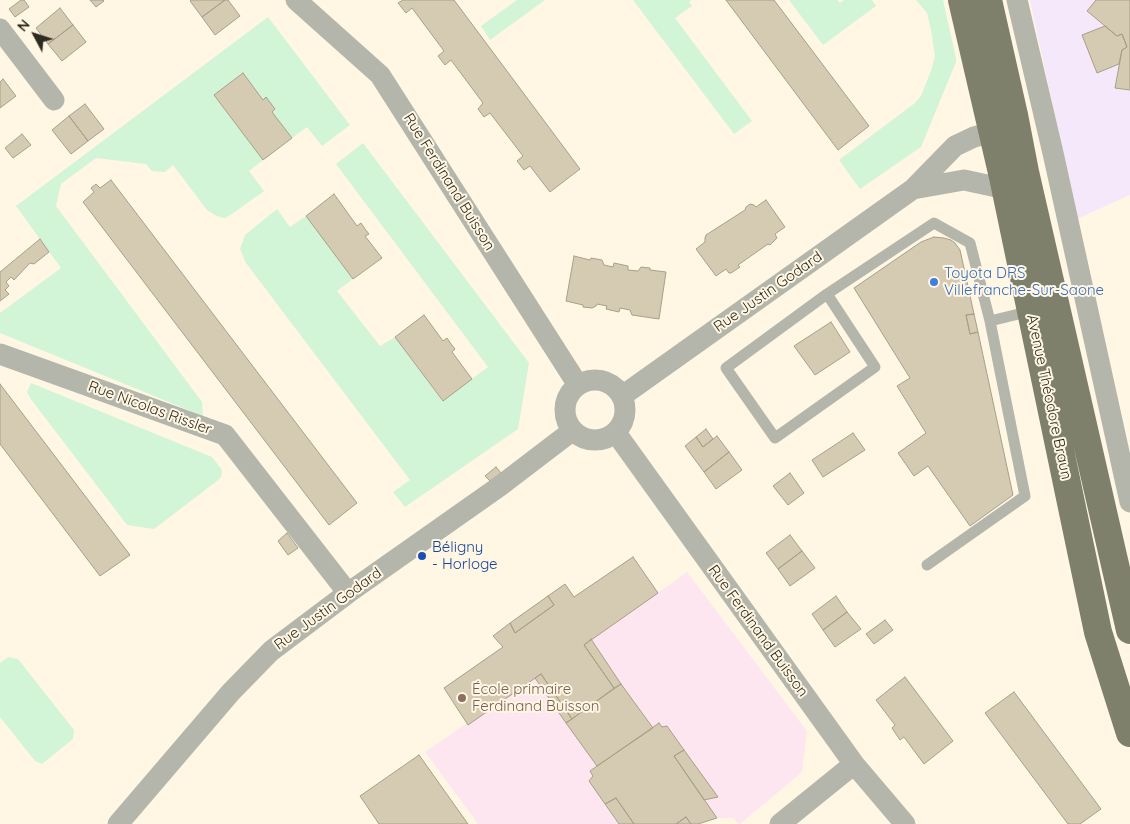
<!DOCTYPE html>
<meta charset="utf-8">
<style>
body{margin:0}
#map{position:relative;width:1130px;height:824px;overflow:hidden;background:#fff7e3;font-family:Quicksand,sans-serif}
canvas{display:block}
.north{position:absolute;left:10px;top:10px;width:50px;height:50px;-webkit-text-stroke:4px #fff7e3;paint-order:stroke;rotate:310deg;font-size:14px;font-weight:700;line-height:20px;text-align:center;color:#2f2b21}
.north::after{content:'';display:block;margin:auto;width:18px;height:22px;background:#2f2b21;clip-path:polygon(50% 0,100% 100%,50% 72%,0 100%)}
</style>
<div id="map">
<canvas width="1130" height="824"></canvas>
<div class="north">N</div>
</div>
<script>
const ctx = document.querySelector('canvas').getContext('2d');
ctx.lineJoin = 'round';
function fillPath(path, color) { ctx.fillStyle = color; ctx.fill(path, 'evenodd'); }
const shape = rows => new Path2D(rows.map(r => 'M' + r).join(''));
function trace(path, color, width, dash) { ctx.strokeStyle = color; ctx.lineWidth = width; ctx.lineCap = dash ? 'butt' : 'round'; ctx.setLineDash(dash || []); ctx.stroke(path); }
function drawText(font, color, halo, rows, align = 'center') {
  ctx.font = font + ' Quicksand,sans-serif'; ctx.lineWidth = 4; ctx.setLineDash([]); ctx.textBaseline = 'middle'; ctx.strokeStyle = halo; ctx.fillStyle = color; for (const [text, x, y, turn = 0] of rows) {
    ctx.save(); ctx.translate(x, y); ctx.rotate((+turn || 0) * Math.PI / 180); ctx.textAlign = isNaN(turn) ? turn : align; if (halo) ctx.strokeText(text, 0, 0); ctx.fillText(text, 0, 0); ctx.restore();
  }
}
const commercial = shape([
 [1030,0,1130,0,1130,195,1077,219]
]);
const education = shape([
 [633,557,658,593,687,572,807,731,802,772,740,824,739,824,733,818,717,818,698,824,478,824,425,752,467,723,444,688,502,647,493,636,565,584,574,597]
]);
const green = shape([
 [517,0,545,0,490,40,481,26],
 [633,0,691,0,689,2,692,6,675,18,752,121,734,134],
 [789,0,837,0,840,3,844,0,872,0,876,6,823,45],
 [916,0,943,0,956,58,956,62,921,147,860,189,839,160,915,103,921,96,932,68,935,56,931,30,927,13],
 [268,17,350,125,322,146,307,127,292,138,272,112,275,109,267,98,263,100,243,73,214,95,263,160,249,171,264,191,232,214,225,218,219,217,213,214,207,210,173,165,165,172,152,171,146,164,96,158,61,184,56,206,202,402,203,416,0,333,0,313,61,268,16,206],
 [363,143,529,363,518,429,405,507,393,492,410,480,246,263,240,249,245,235,277,209,290,227,306,216,353,279,337,291,380,346,395,337,442,401,488,367,336,164],
 [31,383,212,457,222,470,221,477,217,481,154,529,127,525,30,398,27,392],
 [8,657,18,659,74,730,73,739,42,764,35,761,0,717,0,663]
]);
const building = shape([
 [21,0,24,0,29,7,15,17,9,9,21,0],
 [90,0,103,0,104,1,96,7,90,0],
 [191,0,225,0,202,17,190,1,191,0],
 [225,0,228,0,240,16,215,35,202,17,225,0],
 [403,0,454,0,580,169,550,192,530,166,524,170,517,161,523,156,490,113,484,117,478,109,483,103,451,60,445,65,438,56,444,51,412,8,406,13,398,3,403,0],
 [726,0,774,0,869,126,838,150,726,0],
 [1096,0,1130,0,1130,90,1115,88,1122,50,1127,47,1122,34,1117,36,1087,11,1096,0],
 [60,8,73,25,48,44,36,28,60,8],
 [73,25,86,42,62,61,48,44,73,25],
 [1105,26,1117,36,1122,34,1127,47,1122,50,1119,64,1097,73,1082,35,1105,26],
 [243,73,263,100,266,97,275,109,272,112,292,138,263,160,214,95,243,73],
 [3,79,16,96,0,108,0,82,3,79],
 [85,104,104,129,88,141,69,116,85,104],
 [69,116,88,141,71,154,52,130,69,116],
 [22,134,31,145,13,158,5,148,22,134],
 [111,180,357,503,329,525,83,202,94,192,91,188,96,184,100,188,111,180],
 [334,194,357,226,361,223,365,229,369,234,365,236,382,258,353,279,306,216,334,194],
 [766,200,785,227,775,234,777,238,770,245,768,244,738,265,740,267,731,273,729,273,726,269,716,276,696,249,705,242,705,238,706,235,745,210,746,207,750,204,754,205,756,207,766,200],
 [934,237,944,238,951,240,955,243,960,250,974,314,966,315,970,334,978,332,1013,495,970,526,928,466,914,476,898,453,926,433,897,386,910,378,854,288,921,242,934,237],
 [40,239,49,252,34,264,30,263,14,280,11,277,6,282,9,286,5,290,9,294,0,301,0,272,40,239],
 [574,256,590,260,591,258,602,260,604,265,613,267,614,263,628,266,628,270,638,271,641,267,650,268,650,270,666,272,659,319,632,315,630,310,620,308,619,312,606,309,607,306,597,304,596,306,592,308,583,307,583,305,566,301,574,256],
 [974,314,978,332,970,334,966,315,974,314],
 [424,315,443,341,447,338,451,344,455,349,452,352,472,379,443,401,395,337,424,315],
 [831,322,850,352,815,375,794,346,831,322],
 [0,384,130,555,100,576,0,444,0,384],
 [706,429,713,439,703,447,696,437,706,429],
 [853,433,865,450,823,477,812,460,853,433],
 [717,436,729,452,704,472,685,446,696,437,703,447,717,436],
 [729,452,742,470,716,489,704,472,729,452],
 [496,467,501,473,490,481,485,476,496,467],
 [790,473,804,493,788,505,773,486,790,473],
 [287,533,298,548,288,555,278,541,287,533],
 [790,535,802,551,778,569,766,553,790,535],
 [802,551,815,568,790,586,778,569,802,551],
 [633,557,658,593,584,645,614,688,572,719,541,674,468,725,444,688,503,647,493,636,510,623,515,633,554,605,548,596,565,584,574,597,633,557],
 [548,596,554,605,515,633,510,623,548,596],
 [836,596,847,612,823,630,812,614,836,596],
 [847,612,861,629,835,647,823,630,847,612],
 [885,620,893,630,874,644,866,634,885,620],
 [591,639,621,684,614,688,584,645,591,639],
 [541,674,572,719,566,723,535,678,541,674],
 [905,677,953,741,924,764,904,737,900,740,892,728,895,725,876,700,905,677],
 [621,684,653,728,597,766,566,723,621,684],
 [1014,692,1101,809,1080,824,1068,824,985,713,1014,692],
 [659,723,662,727,667,726,684,750,674,756,717,818,698,824,691,824,686,817,676,824,634,824,616,798,605,804,589,781,593,776,590,771,659,723],
 [684,750,718,797,704,800,674,756,684,750],
 [419,755,468,824,379,824,360,796,419,755],
 [616,798,634,824,619,824,605,804,616,798],
 [686,817,691,824,676,824,686,817]
]);
const service = shape([
 [827,294,875,367,775,438,726,368,827,294,934,223,970,243,990,321],
 [927,565,1025,496,990,321,1031,311]
]);
const minor = shape([
 [296,0,380,75,578,385],
 [1017,0,1053,153,1130,502],
 [0,29,54,100],
 [913,189,964,180,1006,189],
 [0,354,225,435,348,593],
 '565 410a30 30 0 1 1 60 0a30 30 0 1 1-60 0Z',
 [622,396,913,189,955,146,974,137,993,132],
 [616,433,854,764,905,824],
 [118,824,231,692,271,651,348,593,500,486,572,431],
 [780,824,854,764]
]);
const primary = shape([
 [962,0,1003,177,1098,632,1130,733],
 [988,0,1014,115,1025,172,1130,630]
]);
const markers = [
 [934,282,5,"#3f7fe0"],
 [422,556,5,"#1a4fb4"],
 [462,698,5,"#8d6e63"]
];
const streetNames = [
 ["Rue Ferdinand Buisson",449,182,58],
 ["Rue Justin Godard",768,292,-35],
 ["Avenue Théodore Braun",1049,397,78],
 ["Rue Nicolas Rissler",150,408,20],
 ["Rue Justin Godard",328,609,-36],
 ["Rue Ferdinand Buisson",758,631,54]
];
const shopNames = [
 ["Toyota DRS",944,273],
 ["Villefranche-Sur-Saone",944,290]
];
const transitNames = [
 ["Béligny",432,547],
 ["- Horloge",432,564]
];
const educationNames = [
 ["École primaire",472,689],
 ["Ferdinand Buisson",472,706]
];
fillPath(commercial, '#f6e8fb');
fillPath(education, '#fee6f1');
fillPath(green, '#d2f4d7');
fillPath(building, '#d5cbb3');
trace(building, '#a89f88', 1);
trace(service, '#b5b6ab', 11);
trace(minor, '#b5b6ab', 21);
trace(primary, '#7e806c', 28);
for (const [x, y, r, color] of markers) { const dot = new Path2D(); dot.arc(x, y, r, 0, 2 * Math.PI); ctx.fillStyle = color; ctx.fill(dot); trace(dot, '#fff7e3', 2); }
drawText('15px', '#2f2b21', '#fff7e3', streetNames);
drawText('15px', '#366cbe', '#fff7e3', shopNames, 'left');
drawText('15px', '#164399', '#fff7e3', transitNames, 'left');
drawText('15px', '#785e54', '#fff7e3', educationNames, 'left');
</script>
